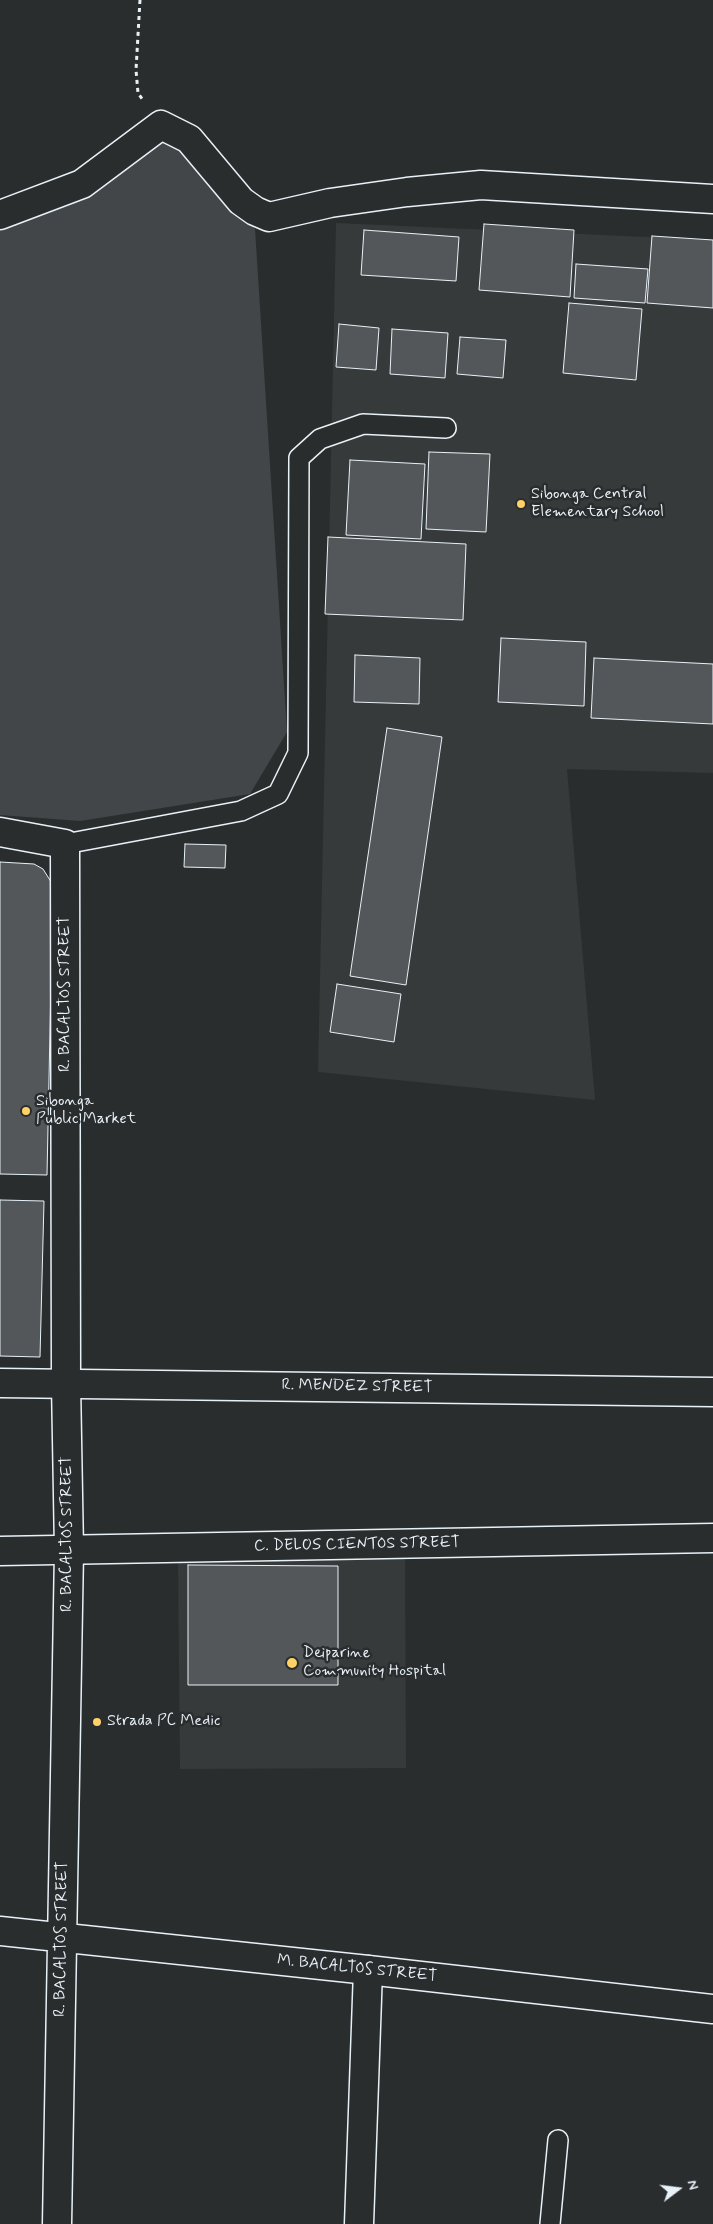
<!DOCTYPE html>
<style>
body{margin:0}
#map{position:relative;width:713px;height:2224px;overflow:hidden;background:#2a2d2e;font-family:Mynerve,sans-serif}
canvas{display:block}
.north{position:absolute;left:653px;top:2164px;width:50px;height:50px;-webkit-text-stroke:4px #2a2d2e;paint-order:stroke;rotate:75deg;font-size:14px;font-weight:700;line-height:20px;text-align:center;color:#e8f1f8}
.north::after{content:'';display:block;margin:auto;width:18px;height:22px;background:#e8f1f8;clip-path:polygon(50% 0,100% 100%,50% 72%,0 100%)}
</style>
<div id="map">
<canvas width="713" height="2224"></canvas>
<div class="north">N</div>
</div>
<script>
const ctx = document.querySelector('canvas').getContext('2d');
ctx.lineJoin = 'round';
function fillPath(path, color) { ctx.fillStyle = color; ctx.fill(path, 'evenodd'); }
const shape = rows => new Path2D(rows.map(r => 'M' + r).join(''));
function trace(path, color, width, dash) { ctx.strokeStyle = color; ctx.lineWidth = width; ctx.lineCap = dash ? 'butt' : 'round'; ctx.setLineDash(dash || []); ctx.stroke(path); }
function drawText(font, color, halo, rows, align = 'center') {
  ctx.font = font + ' Mynerve,sans-serif'; ctx.lineWidth = 5; ctx.setLineDash([]); ctx.textBaseline = 'middle'; ctx.strokeStyle = halo; ctx.fillStyle = color; for (const [text, x, y, turn = 0] of rows) {
    ctx.save(); ctx.translate(x, y); ctx.rotate((+turn || 0) * Math.PI / 180); ctx.textAlign = isNaN(turn) ? turn : align; if (halo) ctx.strokeText(text, 0, 0); ctx.fillText(text, 0, 0); ctx.restore();
  }
}
const built = shape([
 [336,223,713,240,713,773,567,769,595,1100,318,1072],
 [405,1556,406,1768,180,1769,178,1557]
]);
const green = shape([
 [163,141,185,148,255,229,287,732,250,794,80,821,0,815,0,223,110,181]
]);
const building = shape([
 [484,224,574,230,570,297,479,290,484,224],
 [364,230,459,237,456,281,361,275,364,230],
 [652,236,713,240,713,308,647,303,652,236],
 [576,264,648,269,645,303,574,298,576,264],
 [569,303,642,309,636,380,563,373,569,303],
 [339,324,379,328,376,370,336,367,339,324],
 [392,329,448,333,445,378,390,374,392,329],
 [460,337,506,340,503,378,457,374,460,337],
 [429,452,490,454,486,532,426,529,429,452],
 [350,460,425,464,421,539,346,535,350,460],
 [328,537,466,544,463,620,325,614,328,537],
 [501,638,586,642,584,706,498,702,501,638],
 [355,655,420,658,419,704,354,702,355,655],
 [594,658,713,664,713,724,591,718,594,658],
 [387,728,442,737,406,985,350,976,387,728],
 [185,844,226,845,225,868,184,867,185,844],
 [0,862,34,864,43,869,53,885,47,1175,0,1174,0,862],
 [337,984,401,994,394,1042,330,1032,337,984],
 [0,1200,44,1201,40,1357,0,1356,0,1200],
 [188,1565,338,1566,338,1685,188,1685,188,1565]
]);
const path = shape([
 [140,0,136,70,138,93,143,100]
]);
const service = shape([
 [65,844,241,811,278,794,298,753,299,458,320,439,363,424,446,428],
 [550,2224,558,2140]
]);
const minor = shape([
 [0,215,82,184,161,125,189,139,241,201,255,211,269,217,330,203,407,192,481,185,713,199],
 [0,1383,713,1392],
 [0,1551,713,1538],
 [359,2224,368,1970]
]);
const tertiary = shape([
 [0,832,65,844,66,1383,69,1551,57,2224],
 [0,1931,368,1970,713,2009]
]);
const markers = [
 [521,504,5,"#ffd166"],
 [26,1111,5,"#ffd166"],
 [292,1663,6,"#ffd166"],
 [97,1722,5,"#ffd166"]
];
const poiNames = [
 ["Sibonga Central",531,495],
 ["Elementary School",531,513],
 ["Sibonga",36,1102],
 ["Public Market",36,1120],
 ["Deiparine",303,1654],
 ["Community Hospital",303,1672],
 ["Strada PC Medic",107,1722]
];
const streetNames = [
 ["R. BACALTOS STREET",66,994,-90],
 ["R. MENDEZ STREET",357,1387,1],
 ["R. BACALTOS STREET",68,1534,-90],
 ["C. DELOS CIENTOS STREET",357,1545,-1],
 ["R. BACALTOS STREET",62,1939,-89],
 ["M. BACALTOS STREET",357,1969,6]
];
fillPath(built, '#363a3b');
fillPath(green, '#424648');
fillPath(building, '#535759');
trace(building, '#e8f1f8', 1);
trace(service, '#e8f1f8', 22);
trace(minor, '#e8f1f8', 31);
trace(tertiary, '#e8f1f8', 31);
trace(path, '#e8f1f8', 3, [4, 4]);
trace(service, '#2a2d2e', 19);
trace(minor, '#2a2d2e', 28);
trace(tertiary, '#2a2d2e', 28);
for (const [x, y, r, color] of markers) { const dot = new Path2D(); dot.arc(x, y, r, 0, 2 * Math.PI); ctx.fillStyle = color; ctx.fill(dot); trace(dot, '#2a2d2e', 2); }
drawText('16px', '#e8f1f8', '#2a2d2e', poiNames, 'left');
drawText('16px', '#e8f1f8', '#2a2d2e', streetNames);
</script>
